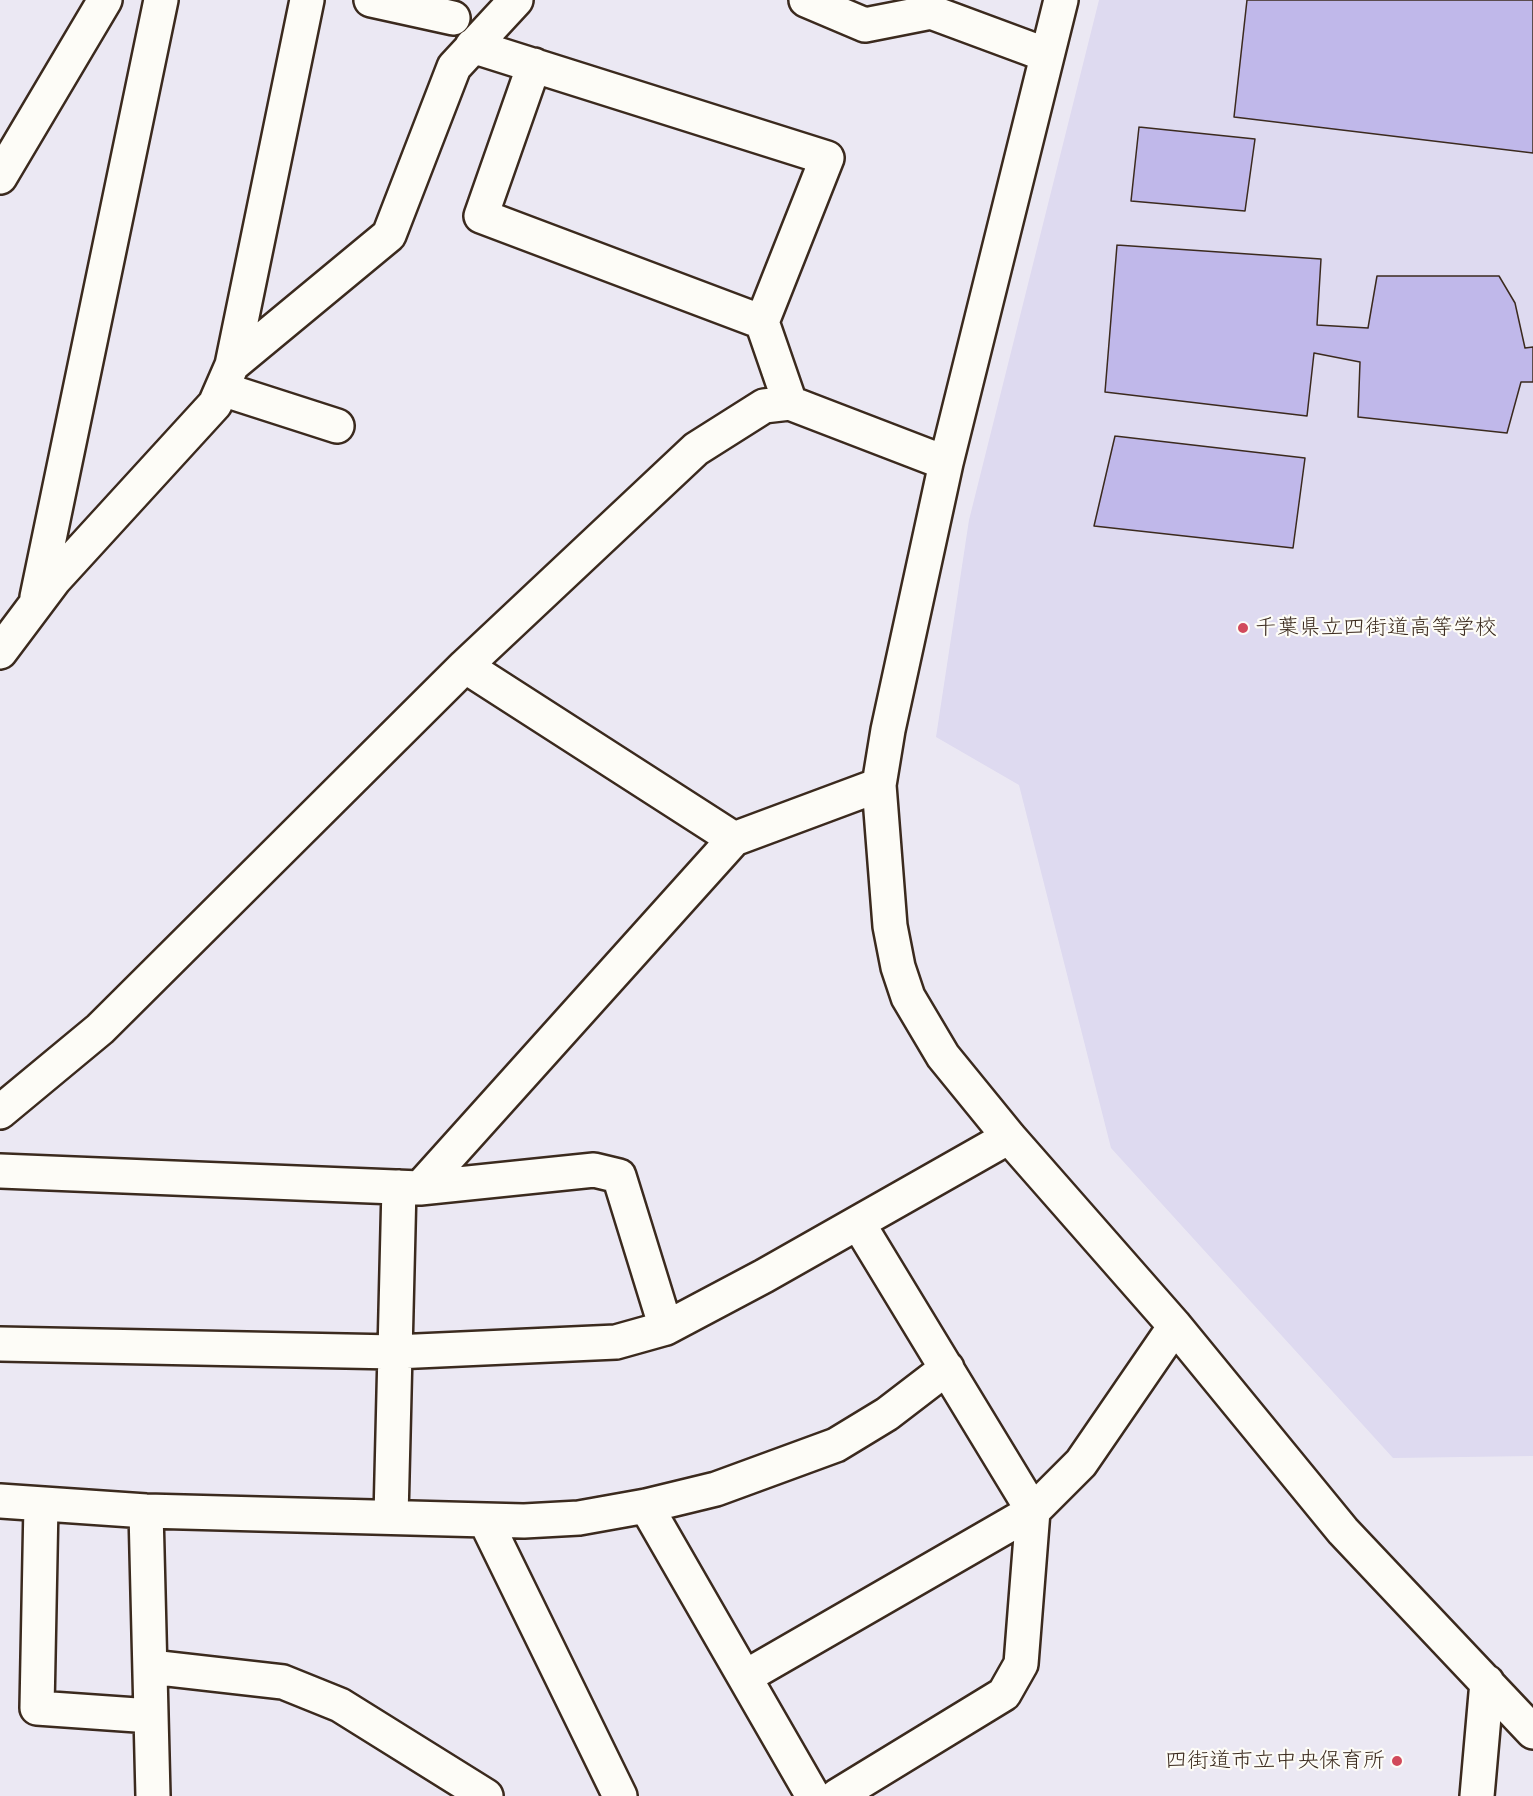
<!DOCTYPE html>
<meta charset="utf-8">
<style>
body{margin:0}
canvas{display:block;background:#ebe8f3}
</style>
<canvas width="1533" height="1796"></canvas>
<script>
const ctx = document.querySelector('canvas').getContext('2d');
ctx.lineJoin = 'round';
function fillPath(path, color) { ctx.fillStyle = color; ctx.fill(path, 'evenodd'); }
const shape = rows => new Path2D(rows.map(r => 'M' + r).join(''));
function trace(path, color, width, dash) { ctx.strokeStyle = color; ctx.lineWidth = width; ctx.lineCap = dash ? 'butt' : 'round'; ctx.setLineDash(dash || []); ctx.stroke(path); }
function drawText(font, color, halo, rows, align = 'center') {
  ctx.font = font + ' "Comic Neue","Klee One",sans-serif'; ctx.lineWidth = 4.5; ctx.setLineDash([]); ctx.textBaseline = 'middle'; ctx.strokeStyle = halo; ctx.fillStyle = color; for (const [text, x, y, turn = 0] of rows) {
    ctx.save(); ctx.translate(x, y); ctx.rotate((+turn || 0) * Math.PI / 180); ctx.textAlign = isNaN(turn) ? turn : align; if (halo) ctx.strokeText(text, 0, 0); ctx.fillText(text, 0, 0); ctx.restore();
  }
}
const built = shape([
 [1099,0,1533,0,1533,1456,1393,1458,1111,1148,1019,785,936,737,969,520]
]);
const building = shape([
 [1247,0,1533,0,1533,153,1234,117,1247,0],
 [1139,127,1255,139,1245,211,1131,201,1139,127],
 [1117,245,1321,259,1317,325,1368,328,1377,276,1499,276,1515,303,1525,348,1533,347,1533,382,1521,382,1507,433,1358,417,1360,362,1314,353,1307,416,1105,392,1117,245],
 [1115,436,1305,458,1293,548,1094,526,1115,436]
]);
const minor = shape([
 [371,0,453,18],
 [806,0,865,25,931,12,1047,55],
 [1061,0,946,463,888,730,879,785,890,926,898,967,908,997,943,1056,1009,1137,1175,1326,1343,1531,1533,1732],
 [472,46,827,158,762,322,790,403],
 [534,65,481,216,762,322],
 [0,177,105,0],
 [232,365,389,235,454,67,516,0],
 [222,389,337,426],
 [37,597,161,0],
 [0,652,54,580,215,404,232,365,307,0],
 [465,666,734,839],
 [0,1112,100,1029,465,666,696,449,764,406,790,403,946,463],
 [0,1171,420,1188,594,1170,619,1176,666,1328],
 [420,1188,734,839,879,785],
 [0,1344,395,1352,616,1342,666,1328,764,1276,1009,1137],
 [0,1501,146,1511,524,1521,579,1518,646,1506,716,1489,836,1445,887,1414,947,1368],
 [41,1504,37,1708,151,1716],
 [646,1506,813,1796],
 [146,1511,153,1796],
 [391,1517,399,1187],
 [485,1520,620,1796],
 [151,1667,283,1682,340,1705,486,1796],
 [745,1677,1033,1511,1081,1463,1175,1326],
 [837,1796,1004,1694,1021,1664,1033,1511,858,1223],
 [1477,1796,1487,1682]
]);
const markers = [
 [1243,628,6,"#d1495b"],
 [1397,1761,6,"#d1495b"]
];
const poiNames = [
 ["千葉県立四街道高等学校",1255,628],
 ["四街道市立中央保育所",1385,1761,"right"]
];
fillPath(built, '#dedaf0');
fillPath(building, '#c0b8ea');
trace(building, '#3b2a1e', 1.5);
trace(minor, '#3b2a1e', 38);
trace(minor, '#fdfcf7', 33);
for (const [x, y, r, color] of markers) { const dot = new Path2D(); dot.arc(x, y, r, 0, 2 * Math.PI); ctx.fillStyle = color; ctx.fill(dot); trace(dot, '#fdfcf7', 2); }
drawText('22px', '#3b2a1e', '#fdfcf7', poiNames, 'left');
</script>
